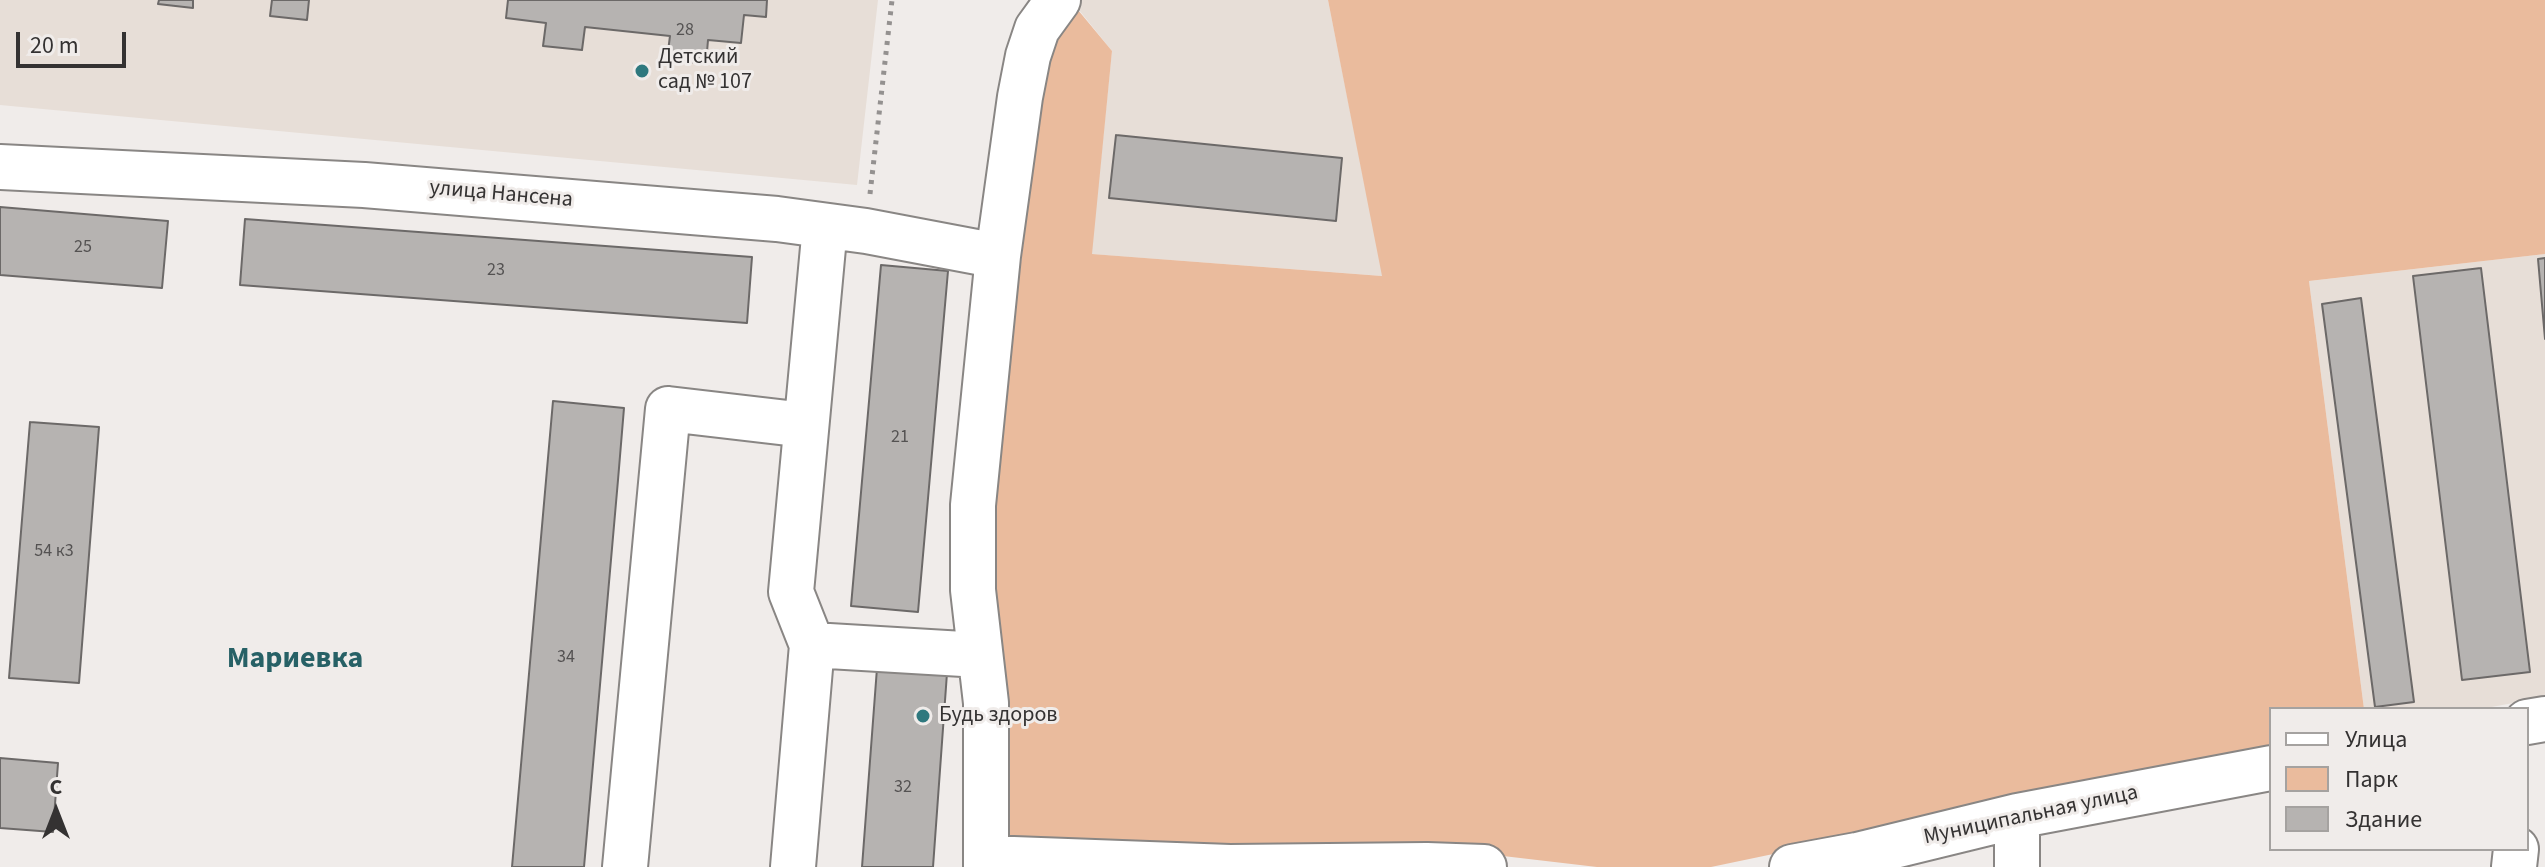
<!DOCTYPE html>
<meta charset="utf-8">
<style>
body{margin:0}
#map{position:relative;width:2545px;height:867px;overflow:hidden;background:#f0ecea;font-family:"Source Sans 3",sans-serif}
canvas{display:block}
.legend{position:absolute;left:2269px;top:707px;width:260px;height:144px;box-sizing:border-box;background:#f0ecea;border:2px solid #a5a2a0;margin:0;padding:10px 14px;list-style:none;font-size:24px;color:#343232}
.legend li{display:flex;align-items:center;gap:16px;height:40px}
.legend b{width:40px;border:2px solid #a5a2a0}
.north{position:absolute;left:16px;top:771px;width:80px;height:80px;-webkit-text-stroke:6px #f0ecea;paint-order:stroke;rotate:0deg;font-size:22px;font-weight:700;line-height:32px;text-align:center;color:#343232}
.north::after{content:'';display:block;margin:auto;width:28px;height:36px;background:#343232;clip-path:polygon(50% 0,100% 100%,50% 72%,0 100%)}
.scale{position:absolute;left:16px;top:32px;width:110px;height:36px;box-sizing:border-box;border:4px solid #343232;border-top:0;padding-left:10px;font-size:24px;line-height:28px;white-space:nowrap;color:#343232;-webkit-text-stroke:6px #f0ecea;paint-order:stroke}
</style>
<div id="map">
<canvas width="2545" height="867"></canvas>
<ul class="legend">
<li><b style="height:10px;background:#fff"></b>Улица</li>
<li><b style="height:22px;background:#eabb9d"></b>Парк</li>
<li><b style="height:22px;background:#b6b3b1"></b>Здание</li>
</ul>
<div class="north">С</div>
<div class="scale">20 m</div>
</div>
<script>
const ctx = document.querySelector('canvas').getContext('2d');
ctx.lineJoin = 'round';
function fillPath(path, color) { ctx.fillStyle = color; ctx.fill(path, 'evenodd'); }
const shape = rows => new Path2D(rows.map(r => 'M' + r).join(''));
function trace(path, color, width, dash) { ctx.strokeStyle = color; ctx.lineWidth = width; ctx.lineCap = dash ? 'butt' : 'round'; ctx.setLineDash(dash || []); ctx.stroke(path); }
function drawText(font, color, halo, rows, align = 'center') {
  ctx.font = font + ' "Source Sans 3",sans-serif'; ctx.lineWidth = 6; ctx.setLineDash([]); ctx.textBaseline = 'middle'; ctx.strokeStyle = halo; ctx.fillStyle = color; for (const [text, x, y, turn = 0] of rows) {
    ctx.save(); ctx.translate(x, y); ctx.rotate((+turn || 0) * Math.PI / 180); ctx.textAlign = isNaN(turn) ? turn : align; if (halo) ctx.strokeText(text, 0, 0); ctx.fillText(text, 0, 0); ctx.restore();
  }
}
const built = shape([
 [0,0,878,0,857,185,0,105],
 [1071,0,1328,0,1383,276,1091,254,1112,51],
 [2545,254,2545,697,2481,709,2364,709,2309,281]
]);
const green = shape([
 [1328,0,2545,0,2545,254,2309,281,2364,709,2271,709,2271,750,1711,867,1597,867,1486,854,998,845,990,506,1050,34,1073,4,1112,51,1092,254,1382,276]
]);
const building = shape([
 [159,0,193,0,193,8,158,4,159,0],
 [272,0,309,0,307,20,270,16,272,0],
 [508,0,767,0,766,17,744,15,741,43,708,40,706,64,667,59,670,36,585,27,582,50,543,46,546,23,506,18,508,0],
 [1116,135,1342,158,1336,221,1109,198,1116,135],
 [0,207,168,221,162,288,0,275,0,207],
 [245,219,752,257,747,323,240,285,245,219],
 [2545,258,2545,339,2538,259,2545,258],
 [881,265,948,271,918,612,851,606,881,265],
 [2481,268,2530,672,2462,680,2413,276,2481,268],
 [2361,298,2414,702,2375,707,2322,304,2361,298],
 [553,401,624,408,618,480,584,867,512,867,553,401],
 [30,422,99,427,79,683,9,678,30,422],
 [877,668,947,673,933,867,862,867,877,668],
 [0,758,58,763,53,832,0,828,0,758]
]);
const path = shape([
 [870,194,892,0]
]);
const minor = shape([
 [0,167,364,185,777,219,866,231,998,256],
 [812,645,980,655],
 [2527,722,2545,719],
 [2017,816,2017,867],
 [986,858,1230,867,1427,865,1484,867],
 [625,867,668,409,805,425],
 [793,867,812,645,791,592,825,226],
 [986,867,986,703,973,590,973,505,998,256,1020,97,1028,56,1037,29,1058,0],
 [1792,867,1857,855,2017,816,2271,768],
 [2514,867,2516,849]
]);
const markers = [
 [642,71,8,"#2e787e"],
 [923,716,8,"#2e787e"]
];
const numberNames = [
 ["28",685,31],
 ["25",83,248],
 ["23",496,271],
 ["21",900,438],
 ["54 к3",54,552],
 ["34",566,658],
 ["32",903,788]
];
const poiNames = [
 ["Детский",658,58],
 ["сад № 107",658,83],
 ["Будь здоров",939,716]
];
const streetNames = [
 ["улица Нансена",501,195,5],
 ["Муниципальная улица",2031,816,-12]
];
const districtNames = [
 ["Мариевка",295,660]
];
fillPath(built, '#e7ded7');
fillPath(green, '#eabb9d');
fillPath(building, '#b6b3b1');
trace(building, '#6c6968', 2);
trace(minor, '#898684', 48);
trace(path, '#949190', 5, [4, 6]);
trace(minor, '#fff', 44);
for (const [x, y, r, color] of markers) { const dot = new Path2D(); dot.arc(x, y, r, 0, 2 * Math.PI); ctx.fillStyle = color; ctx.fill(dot); trace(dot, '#f0ecea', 3); }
drawText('18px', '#545252', null, numberNames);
drawText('22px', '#343232', '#f0ecea', poiNames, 'left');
drawText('22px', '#343232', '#f0ecea', streetNames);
drawText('bold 30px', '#276166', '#f0ecea', districtNames);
</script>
